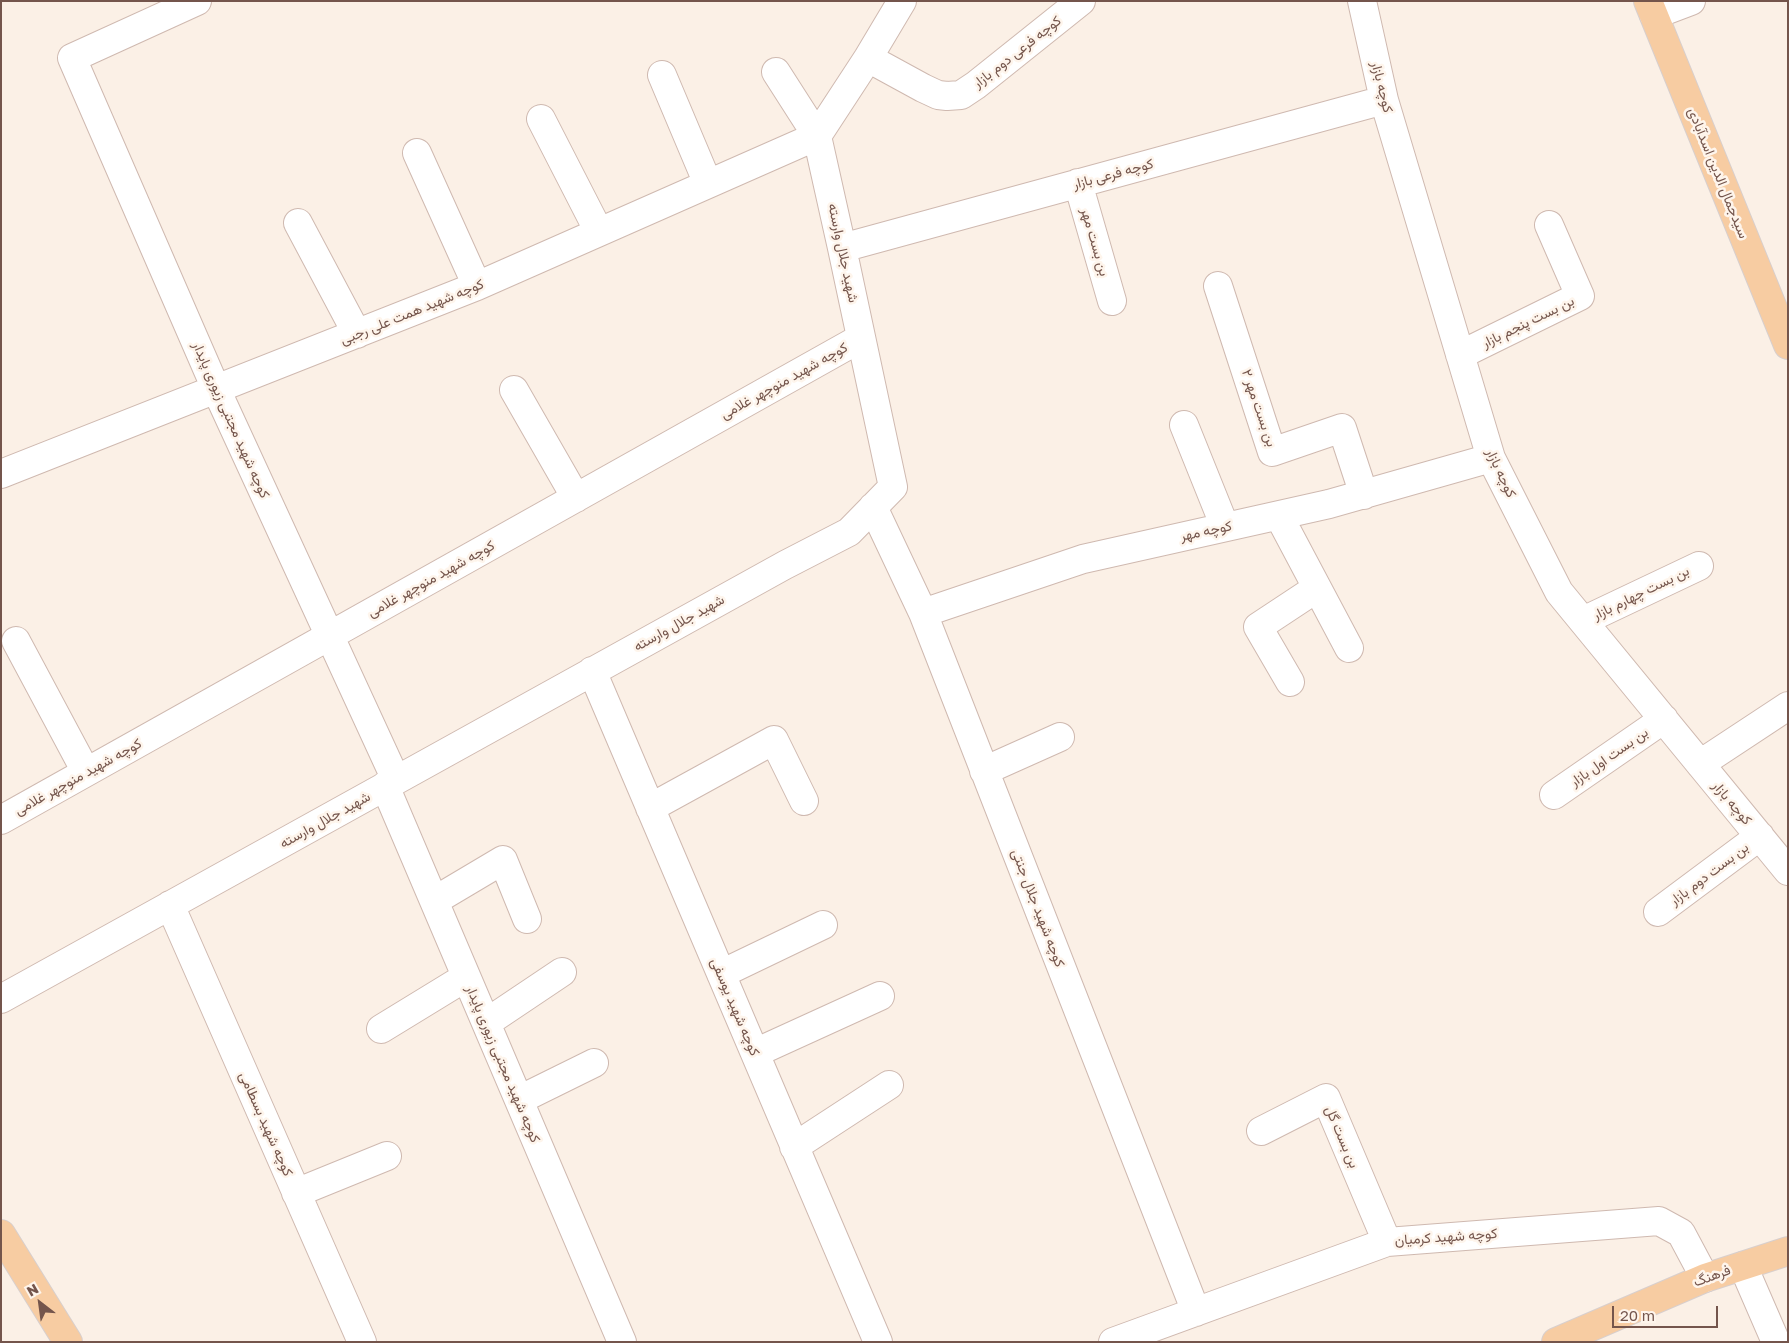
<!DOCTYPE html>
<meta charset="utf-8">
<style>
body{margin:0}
#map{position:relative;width:1789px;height:1343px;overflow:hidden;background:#fbf0e6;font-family:"Golos Text",sans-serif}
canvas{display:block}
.frame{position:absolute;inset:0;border:2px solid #74554c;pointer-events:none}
.north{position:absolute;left:15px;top:1278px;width:50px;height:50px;-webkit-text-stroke:4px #fef5ec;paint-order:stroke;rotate:330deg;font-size:14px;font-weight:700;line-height:20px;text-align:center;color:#74554c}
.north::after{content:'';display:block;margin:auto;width:18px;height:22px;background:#74554c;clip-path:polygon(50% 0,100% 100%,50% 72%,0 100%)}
.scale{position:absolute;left:1612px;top:1306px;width:106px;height:22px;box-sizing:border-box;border:2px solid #74554c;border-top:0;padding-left:6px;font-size:15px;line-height:18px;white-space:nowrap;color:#74554c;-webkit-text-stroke:4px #fef5ec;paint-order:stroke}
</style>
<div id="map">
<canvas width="1789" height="1343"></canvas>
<div class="frame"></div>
<div class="north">N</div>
<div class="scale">20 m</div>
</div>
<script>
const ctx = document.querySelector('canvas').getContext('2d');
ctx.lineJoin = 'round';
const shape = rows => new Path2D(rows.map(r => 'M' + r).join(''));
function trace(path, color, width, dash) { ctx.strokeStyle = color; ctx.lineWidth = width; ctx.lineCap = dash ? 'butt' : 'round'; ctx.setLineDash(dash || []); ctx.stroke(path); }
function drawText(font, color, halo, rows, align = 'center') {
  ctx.font = font + ' "Golos Text",Vazirmatn,sans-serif'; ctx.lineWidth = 5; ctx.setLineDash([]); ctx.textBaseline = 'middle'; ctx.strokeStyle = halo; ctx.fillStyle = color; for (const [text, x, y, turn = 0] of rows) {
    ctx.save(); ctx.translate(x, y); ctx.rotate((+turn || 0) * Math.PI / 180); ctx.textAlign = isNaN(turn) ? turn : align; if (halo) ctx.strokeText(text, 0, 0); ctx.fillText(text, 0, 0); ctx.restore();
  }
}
const minor = shape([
 [197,1,72,58,216,389,396,780],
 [1362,1,1384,100,1491,458,1559,592,1788,871],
 [1654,15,1691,1],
 [868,58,923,88,938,95,947,96,961,95,976,85,1081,1],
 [662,75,708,184],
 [541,119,599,232],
 [417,153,477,286],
 [1078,183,1112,301],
 [298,223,357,334],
 [842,248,1384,100],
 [1218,286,1272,452,1342,428,1364,495],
 [1460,355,1580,296,1549,225],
 [514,390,576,498],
 [1184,425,1225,527],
 [1,474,477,286,817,136,776,72],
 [873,507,923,613,1196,1312],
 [1279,516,1349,648],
 [923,613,1083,559,1329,504,1491,458],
 [1583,621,1699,566],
 [16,641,86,772],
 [592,671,878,1342],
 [1290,682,1258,627,1317,588],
 [1700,764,1788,706],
 [984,771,1060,737],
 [385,786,622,1342],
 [1554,795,1664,719],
 [650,808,774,740,804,801],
 [1,820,861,338],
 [434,901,503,860,527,919],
 [170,905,362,1342],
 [1658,912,1760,836],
 [721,974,823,925],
 [1,999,785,565,849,532,893,487,842,248,817,136,868,58,902,1],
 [486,1023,562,972],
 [381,1029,466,977],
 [755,1053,880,996],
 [519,1100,594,1063],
 [1261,1131,1326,1098,1387,1242],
 [794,1147,889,1085],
 [296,1193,387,1156],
 [1743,1266,1776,1342],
 [1113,1342,1387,1242,1659,1221,1681,1233,1705,1278]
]);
const major = shape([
 [1648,1,1788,345],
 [1,1234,68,1342],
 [1556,1342,1705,1278,1788,1251]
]);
const streetNames = [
 ["کوچه فرعی دوم بازار",1017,52,-38],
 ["کوچه بازار",1382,87,76],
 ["سیدجمال الدین اسدآبادی",1718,173,68],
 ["کوچه فرعی بازار",1113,174,-15],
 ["بن بست مهر",1095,242,74],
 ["شهید جلال وارسته",843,253,78],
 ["کوچه شهید همت علی رجبی",412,312,-22],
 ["بن بست پنجم بازار",1528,322,-26],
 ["کوچه شهید منوچهر غلامی",784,381,-29],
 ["بن بست مهر ۲",1259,408,71],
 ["کوچه شهید مجتبی زیوری پایدار",231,420,66],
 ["کوچه بازار",1501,473,65],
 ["کوچه مهر",1206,531,-12],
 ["کوچه شهید منوچهر غلامی",431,579,-29],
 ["بن بست چهارم بازار",1641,593,-26],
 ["شهید جلال وارسته",679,623,-29],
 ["بن بست اول بازار",1609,757,-35],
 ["کوچه شهید منوچهر غلامی",78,777,-29],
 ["کوچه بازار",1732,803,50],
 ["شهید جلال وارسته",325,820,-29],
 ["بن بست دوم بازار",1709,874,-37],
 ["کوچه شهید جلال جنتی",1038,908,69],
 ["کوچه شهید یوسفی",735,1007,67],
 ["کوچه شهید مجتبی زیوری پایدار",503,1064,67],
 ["کوچه شهید بسطامی",266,1124,66],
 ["بن بست گل",1342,1137,67],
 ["کوچه شهید کرمیان",1446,1237,-4],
 ["فرهنگ",1712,1276,-20]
];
trace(minor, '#cfb9b0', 30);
trace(major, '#d8cfcd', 30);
trace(minor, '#fff', 28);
trace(major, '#f7cca2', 28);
drawText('14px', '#74554c', '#fef5ec', streetNames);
</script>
